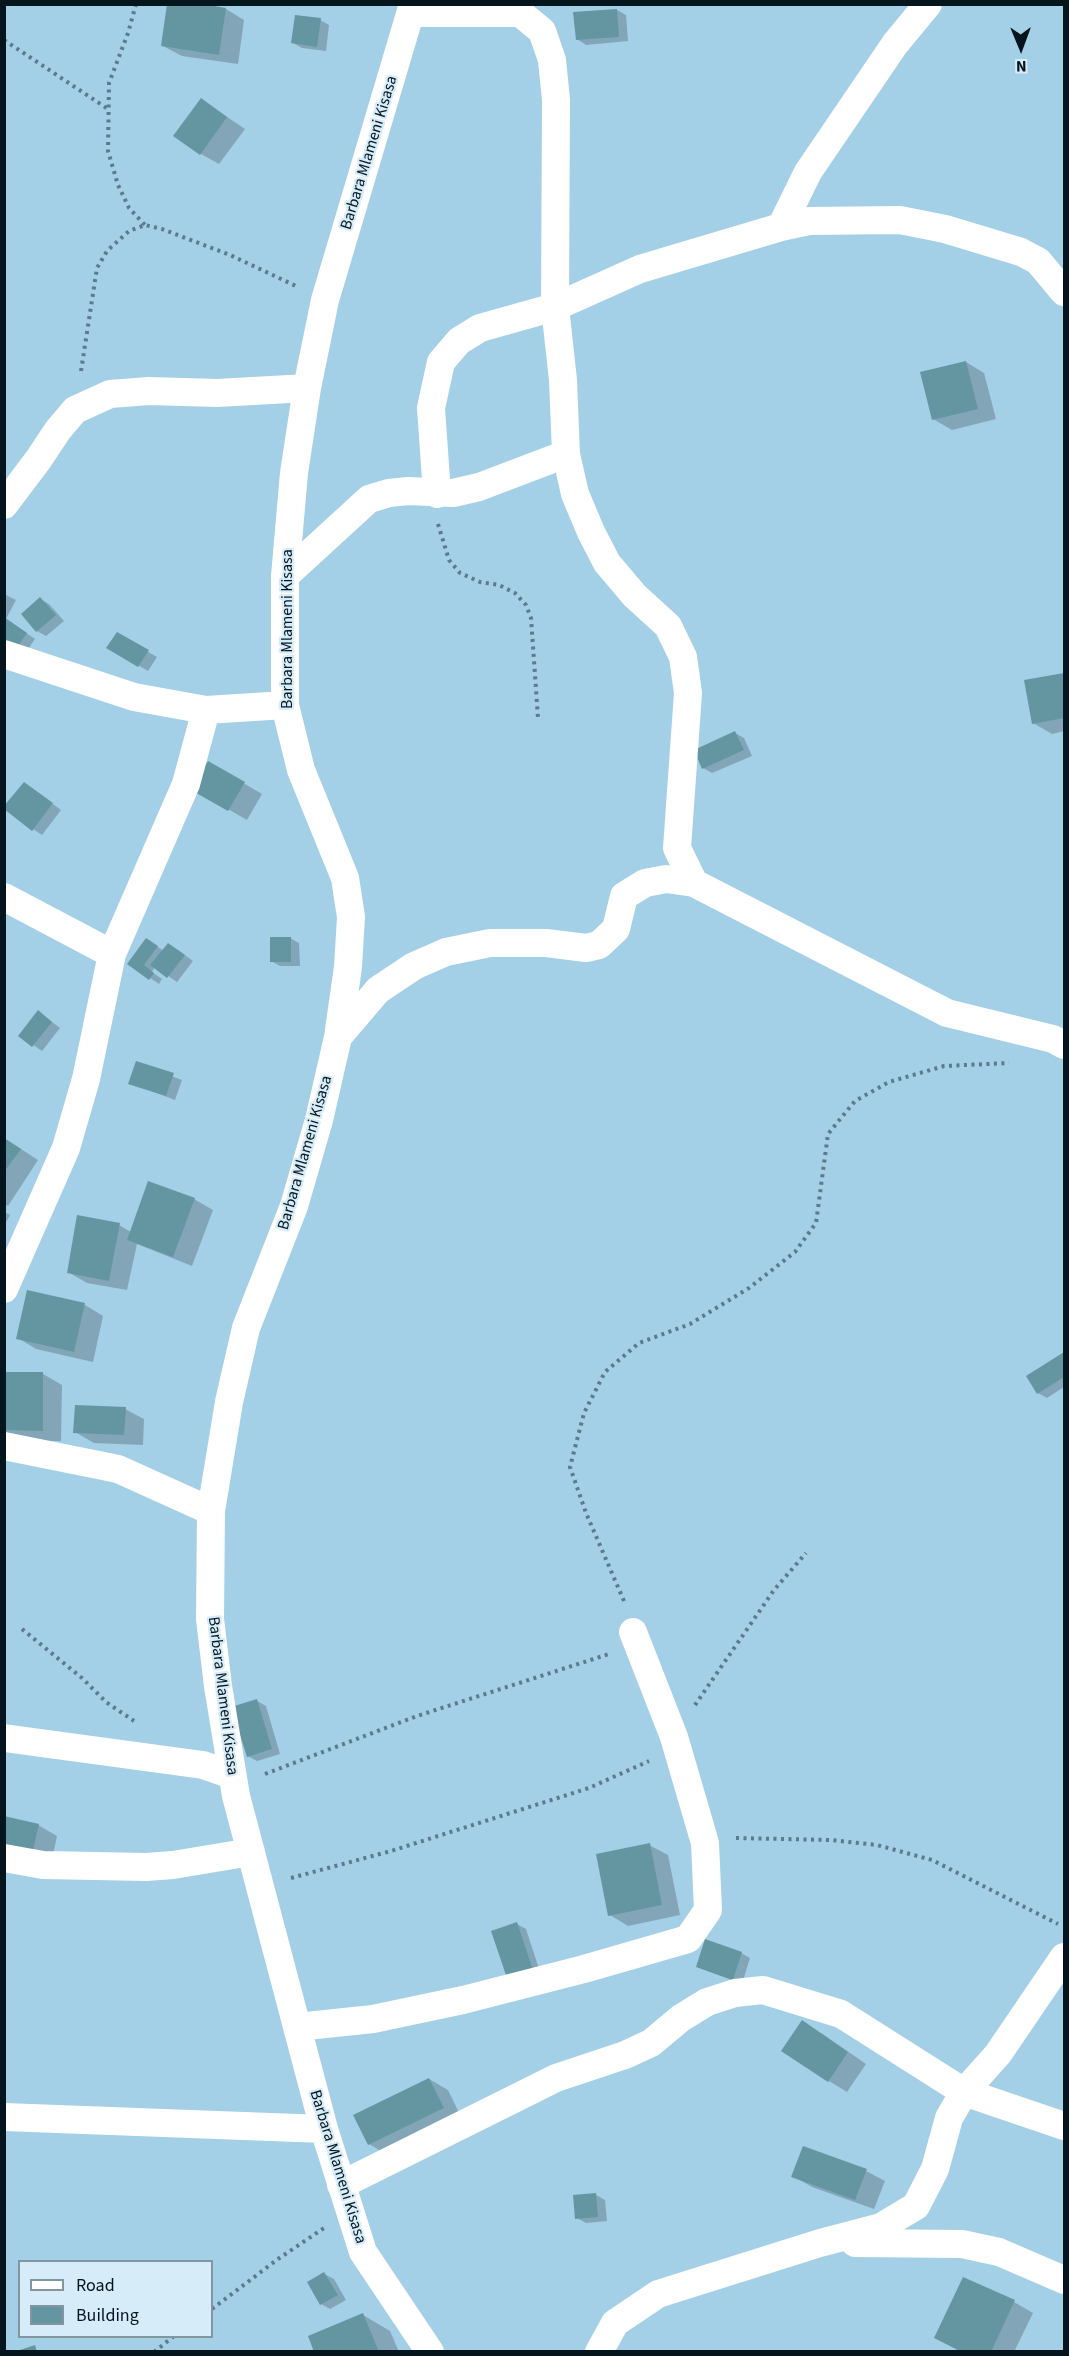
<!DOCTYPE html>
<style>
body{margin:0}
#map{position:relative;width:1069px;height:2356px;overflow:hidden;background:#a3cfe7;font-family:"Source Sans 3",sans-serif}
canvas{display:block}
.frame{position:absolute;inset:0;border:6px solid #05151d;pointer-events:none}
.legend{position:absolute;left:18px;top:2260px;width:195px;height:78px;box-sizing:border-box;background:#d6ecf8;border:2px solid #8296a0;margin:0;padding:8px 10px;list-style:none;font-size:18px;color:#05151d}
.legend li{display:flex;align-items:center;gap:12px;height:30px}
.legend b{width:30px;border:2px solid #8296a0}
.north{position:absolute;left:991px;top:18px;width:60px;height:60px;-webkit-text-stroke:4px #d6ecf8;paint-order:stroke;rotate:179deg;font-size:16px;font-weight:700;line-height:24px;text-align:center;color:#05151d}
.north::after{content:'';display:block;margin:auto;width:21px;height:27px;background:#05151d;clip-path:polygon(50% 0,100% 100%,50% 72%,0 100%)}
</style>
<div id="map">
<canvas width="1069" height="2356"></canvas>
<div class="frame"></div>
<ul class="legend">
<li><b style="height:8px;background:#fff"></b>Road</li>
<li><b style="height:16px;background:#6396a1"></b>Building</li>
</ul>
<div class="north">N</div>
</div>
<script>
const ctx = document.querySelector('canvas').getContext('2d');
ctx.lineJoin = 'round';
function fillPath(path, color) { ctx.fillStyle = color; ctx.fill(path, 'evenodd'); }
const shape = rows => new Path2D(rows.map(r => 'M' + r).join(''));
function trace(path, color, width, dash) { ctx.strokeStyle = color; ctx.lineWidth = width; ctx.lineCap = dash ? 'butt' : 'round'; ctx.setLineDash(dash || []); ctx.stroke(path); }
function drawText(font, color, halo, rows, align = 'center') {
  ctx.font = font + ' "Source Sans 3",sans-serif'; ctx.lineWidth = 4.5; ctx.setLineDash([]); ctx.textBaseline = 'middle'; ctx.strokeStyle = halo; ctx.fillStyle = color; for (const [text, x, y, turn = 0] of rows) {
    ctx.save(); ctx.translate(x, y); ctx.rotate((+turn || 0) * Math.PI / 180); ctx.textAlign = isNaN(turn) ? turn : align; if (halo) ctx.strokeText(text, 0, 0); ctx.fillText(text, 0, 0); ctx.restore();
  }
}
const shadow = shape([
 [226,9,244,20,238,64,182,56,163,46],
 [617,10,626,15,628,41,586,45,577,39],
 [320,20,329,25,326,51,302,48,293,43],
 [202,100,245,129,219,164,201,154],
 [966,362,984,373,996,419,952,430,933,419],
 [4,594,16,600,6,619,35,639,23,656,4,644],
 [40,599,49,604,64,621,46,636,37,631],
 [117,634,157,657,148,671,109,648],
 [1064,675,1064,731,1052,734,1033,723,1026,681],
 [735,733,744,738,752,756,712,773,703,768],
 [209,763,262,794,247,820,193,789],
 [33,789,61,810,42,835,33,829],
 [290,938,299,943,300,966,280,966,271,961],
 [155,945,164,951,178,950,193,961,177,982,155,967,152,972,162,979,159,984,129,964],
 [47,1018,60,1028,42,1051,20,1036],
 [137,1063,182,1080,175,1100,130,1083],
 [4,1138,38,1160,8,1206,4,1204],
 [194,1199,213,1210,192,1266,137,1244,127,1290,87,1283,68,1272,119,1225,131,1232],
 [4,1212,10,1215,4,1226],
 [28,1292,85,1305,103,1316,93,1362,36,1349,18,1338],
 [1064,1354,1064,1387,1047,1398,1038,1393,1028,1376],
 [4,1373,43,1374,62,1385,61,1441,4,1440],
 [125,1409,144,1419,143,1445,94,1443,75,1432],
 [257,1701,266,1706,280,1754,257,1761,248,1756],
 [4,1818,38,1825,57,1836,52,1860,4,1849],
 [649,1845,668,1855,680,1915,628,1926,610,1915],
 [517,1924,526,1929,541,1975,509,1977],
 [741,1953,750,1958,742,1984,697,1967],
 [821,2033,866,2064,847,2092,829,2081],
 [429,2079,448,2090,462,2119,388,2155,369,2144],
 [866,2171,885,2181,874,2209,812,2187,793,2176],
 [596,2195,605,2200,607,2221,586,2223,577,2218],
 [324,2274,334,2279,346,2300,330,2309,321,2304],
 [1014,2302,1033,2313,1014,2352,961,2352,936,2338],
 [363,2315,390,2331,399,2352,316,2352]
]);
const building = shape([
 [167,4,203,4,226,8,219,55,161,46],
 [617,9,619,37,576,40,573,12],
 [295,15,321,18,317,47,291,43],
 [201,98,227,117,200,155,173,136],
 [966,361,978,409,932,420,920,372],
 [40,597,56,615,36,632,21,614],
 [4,617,27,633,14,652,4,645],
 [117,632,149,650,138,667,106,648],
 [1064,673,1064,718,1032,724,1024,680],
 [735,731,744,750,702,769,694,750],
 [208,761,245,782,228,811,191,790],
 [24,782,53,803,32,831,4,809,4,806],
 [270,937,291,937,291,962,270,962],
 [146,938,158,946,144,965,154,973,149,980,127,964],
 [168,943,185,955,167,978,150,965],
 [38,1010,52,1022,32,1047,18,1036],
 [136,1061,174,1073,166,1096,128,1084],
 [4,1138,21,1149,4,1172],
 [148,1181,195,1198,173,1257,127,1240],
 [77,1215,120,1223,109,1281,67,1273],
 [27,1290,85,1303,74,1352,16,1339],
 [1064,1352,1064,1377,1037,1394,1026,1376],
 [4,1372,43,1372,43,1431,4,1430],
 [75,1405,126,1407,124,1435,73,1433],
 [257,1699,272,1749,247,1757,231,1707],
 [4,1816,39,1824,33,1850,4,1844],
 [650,1843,662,1905,608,1916,596,1854],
 [517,1922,533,1970,507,1978,491,1931],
 [705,1939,742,1952,733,1980,696,1967],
 [802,2020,848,2052,828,2082,781,2051],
 [429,2078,444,2108,368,2145,353,2115],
 [803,2146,867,2169,855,2200,791,2177],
 [596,2193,598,2217,575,2219,573,2195],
 [324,2272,338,2295,320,2305,307,2282],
 [963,2277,1015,2300,991,2352,962,2352,934,2338],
 [363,2313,379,2352,314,2352,308,2336],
 [35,2345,37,2352,17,2352,17,2351]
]);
const path = shape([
 [136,4,128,33,109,83,108,151,118,185,129,208,145,225],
 [4,40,108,109],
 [81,371,97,268,107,251,129,231,145,225,162,229,230,255,296,286],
 [438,524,449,560,460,573,480,582,499,585,515,593,526,605,531,618,538,718],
 [624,1601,586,1513,570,1467,584,1413,605,1372,639,1343,690,1324,749,1288,795,1252,816,1223,828,1134,855,1101,889,1082,944,1066,1009,1063],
 [22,1629,82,1678,106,1702,134,1721],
 [695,1705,774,1590,806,1553],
 [265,1774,417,1716,609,1654],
 [736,1838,831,1840,877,1845,932,1860,1058,1924],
 [291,1878,391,1851,589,1788,649,1761],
 [212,2309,278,2259,324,2228],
 [154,2352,174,2336]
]);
const street = shape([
 [413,4,325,300,307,388,294,473,285,576,285,705,301,770,345,878,351,917,348,967,338,1037,319,1120,294,1206,246,1328,229,1402,211,1511,210,1619,218,1686,236,1796,324,2129,363,2252,430,2352],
 [411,13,520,13,542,31,552,60,556,100,555,307,563,380,566,454,575,494,591,532,607,563,635,596,668,626,683,657,688,693,677,848,694,883],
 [781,227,808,172,895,44,928,4],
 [437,494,431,408,441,362,459,341,480,328,555,307,640,269,781,227,809,221,900,220,945,229,1021,252,1038,261,1064,292],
 [4,505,38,460,58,430,75,410,110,394,149,391,217,393,307,388],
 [285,576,369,499,389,493,408,491,453,493,479,487,566,454],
 [4,654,134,697,206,710,285,705],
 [4,897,112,954],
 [338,1037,378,990,414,966,446,952,490,943,546,943,586,948,599,945,616,929,624,896,645,883,666,879,694,883,947,1013,1053,1039,1064,1045],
 [4,1289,66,1148,86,1079,112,954,186,784,206,710],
 [4,1446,118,1469,211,1511],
 [4,1738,203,1765,232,1775],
 [4,1858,43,1865,146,1867,173,1865,251,1852],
 [297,2027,373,2019,463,2000,584,1969,688,1939,708,1910,705,1843,674,1737,633,1632],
 [4,2117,324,2129],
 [341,2185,556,2078,625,2055,651,2043,681,2018,707,2002,735,1993,763,1990,841,2014,964,2092,1064,2126],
 [855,2243,962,2244,999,2252,1064,2280],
 [599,2352,615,2323,658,2294,820,2243,881,2227,916,2206,935,2169,949,2118,964,2092,998,2054,1064,1957]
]);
const streetNames = [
 ["Barbara Mlameni Kisasa",370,153,-73],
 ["Barbara Mlameni Kisasa",288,629,-90],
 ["Barbara Mlameni Kisasa",306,1153,-74],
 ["Barbara Mlameni Kisasa",222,1696,83],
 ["Barbara Mlameni Kisasa",337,2167,73]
];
fillPath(shadow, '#0003');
fillPath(building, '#6396a1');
trace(path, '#5b7a8b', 4, [3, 4.5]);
trace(street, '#fff', 28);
drawText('16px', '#05151d', '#d6ecf8', streetNames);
</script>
